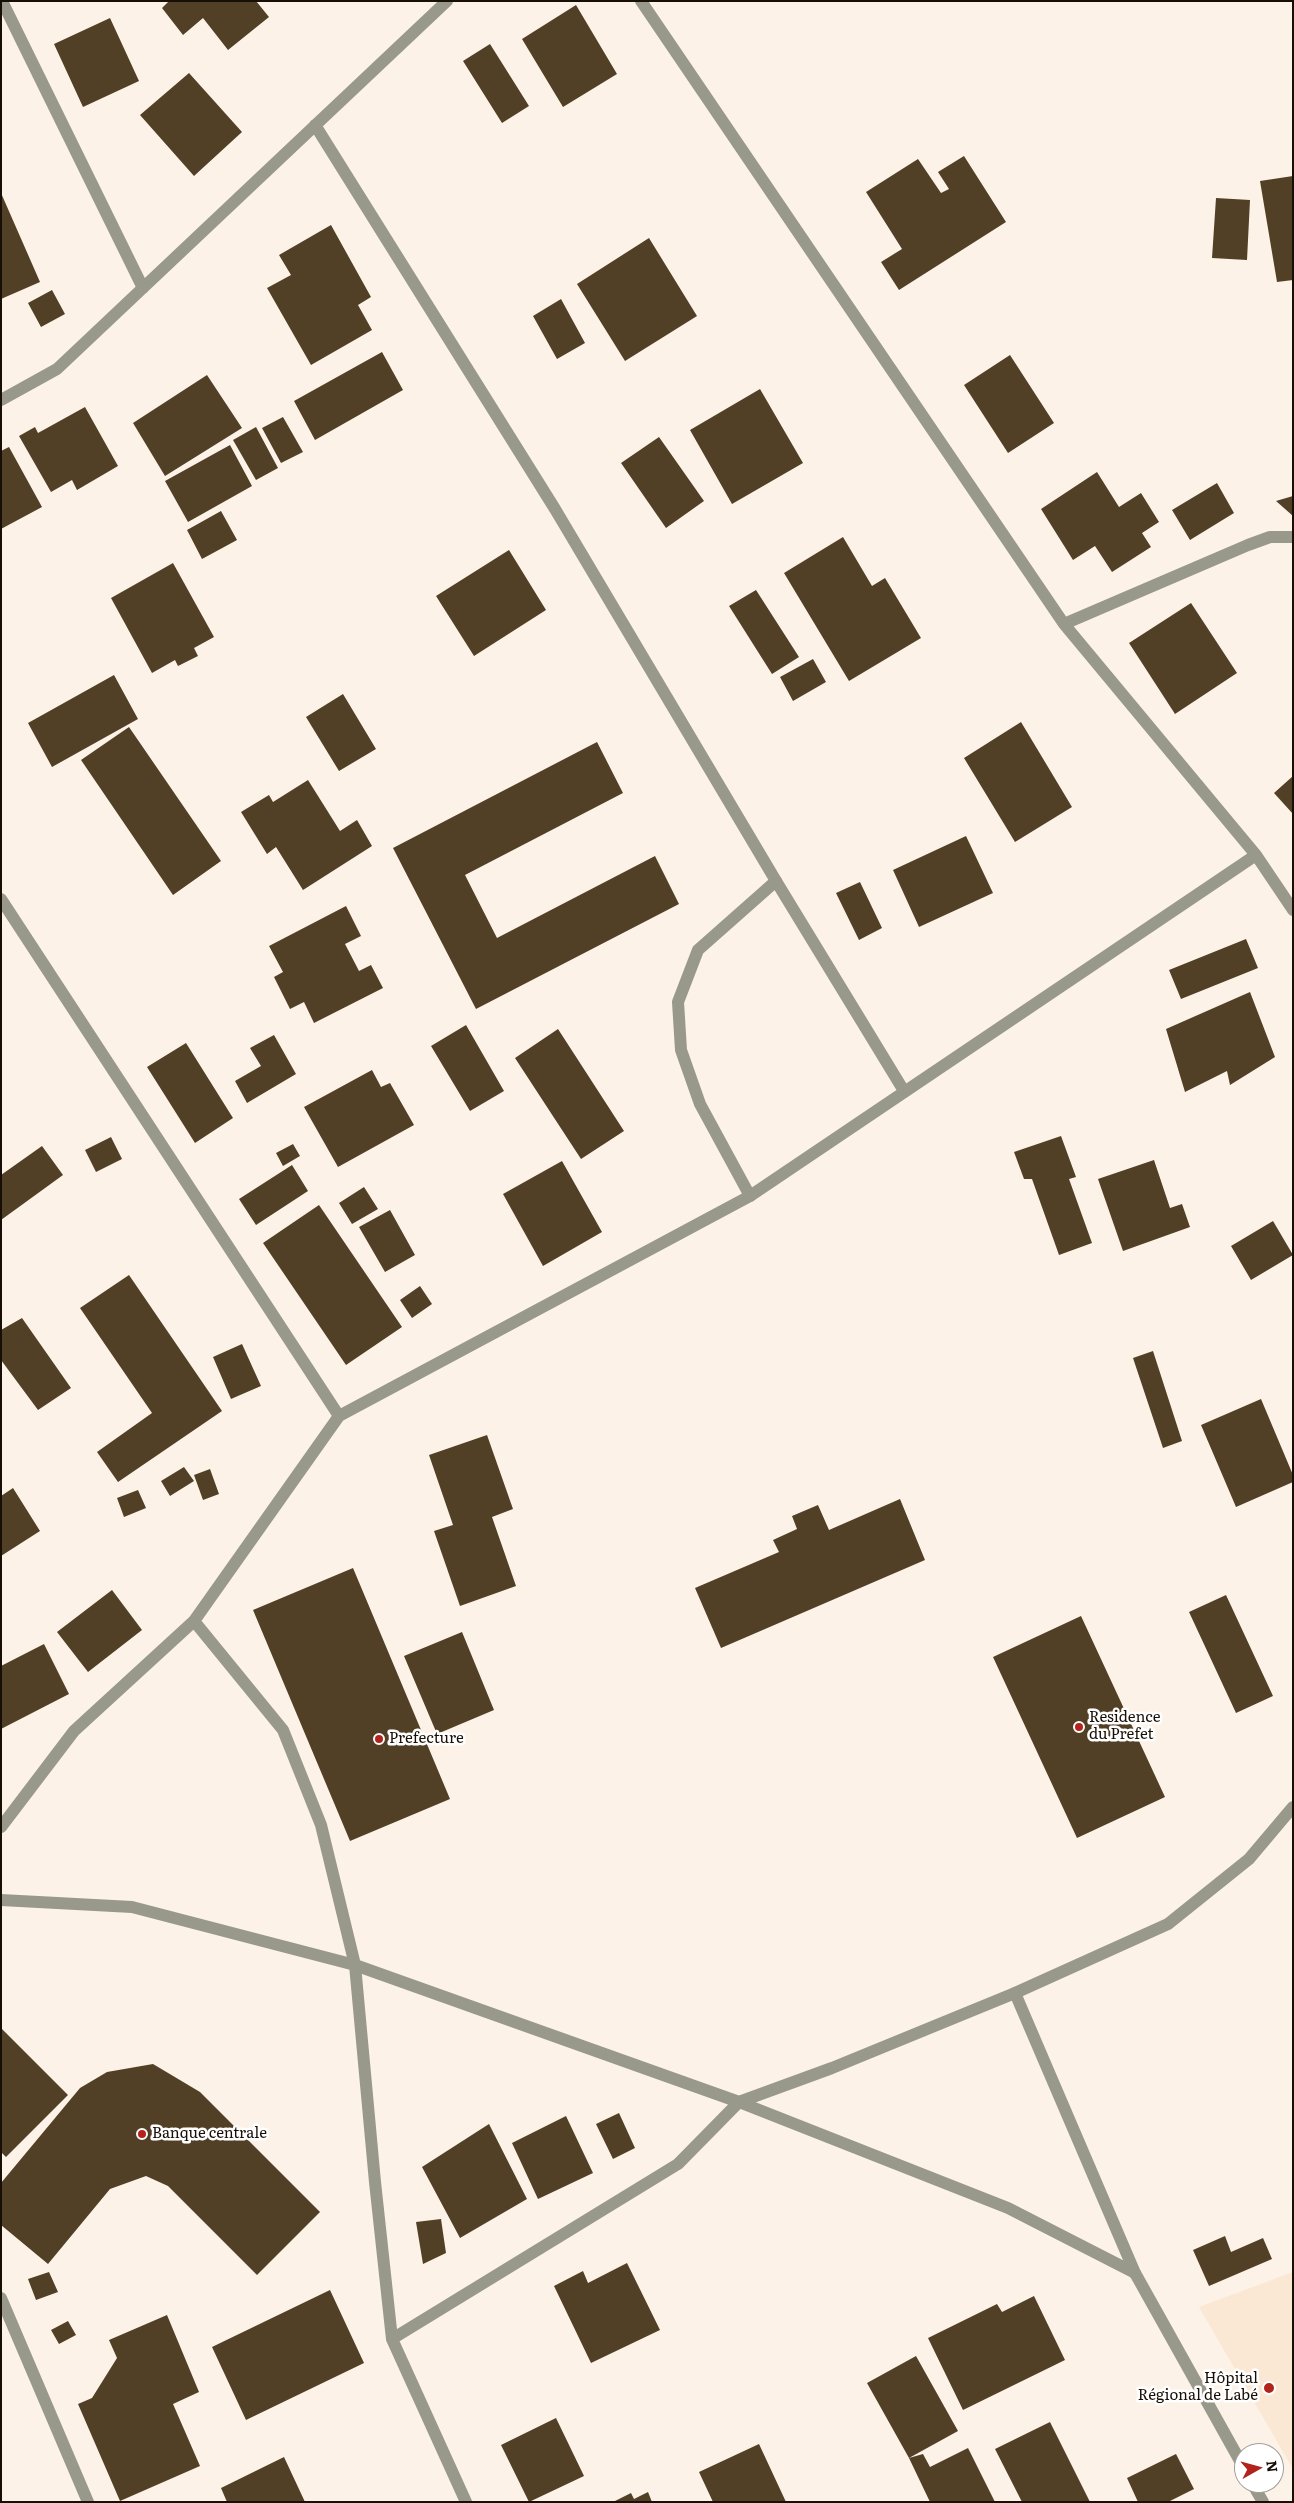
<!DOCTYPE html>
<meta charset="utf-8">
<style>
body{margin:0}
#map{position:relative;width:1294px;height:2503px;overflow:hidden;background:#fcf2e7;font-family:Literata,serif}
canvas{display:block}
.frame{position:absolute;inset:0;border:2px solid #170f06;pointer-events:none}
.north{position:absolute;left:1234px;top:2443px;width:50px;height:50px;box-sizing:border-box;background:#fff;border:1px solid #a29f9b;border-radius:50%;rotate:83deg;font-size:14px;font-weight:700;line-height:20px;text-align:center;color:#170f06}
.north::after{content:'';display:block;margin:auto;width:18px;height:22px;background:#b2231c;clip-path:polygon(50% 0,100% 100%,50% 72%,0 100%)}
</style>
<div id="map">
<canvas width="1294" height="2503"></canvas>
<div class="frame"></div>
<div class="north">N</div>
</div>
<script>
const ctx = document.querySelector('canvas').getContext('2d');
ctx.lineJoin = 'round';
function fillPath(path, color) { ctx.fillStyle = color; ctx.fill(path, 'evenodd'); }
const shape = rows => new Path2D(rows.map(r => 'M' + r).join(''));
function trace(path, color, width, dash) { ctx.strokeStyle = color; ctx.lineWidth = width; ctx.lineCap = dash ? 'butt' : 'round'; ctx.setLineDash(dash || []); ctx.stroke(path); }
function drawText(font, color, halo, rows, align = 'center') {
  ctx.font = font + ' Literata,serif'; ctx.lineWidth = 5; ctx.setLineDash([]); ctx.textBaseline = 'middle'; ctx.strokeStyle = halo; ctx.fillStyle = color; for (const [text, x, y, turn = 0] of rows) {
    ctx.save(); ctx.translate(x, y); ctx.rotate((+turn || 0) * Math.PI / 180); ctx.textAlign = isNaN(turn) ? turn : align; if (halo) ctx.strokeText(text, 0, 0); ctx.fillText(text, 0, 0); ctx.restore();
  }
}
const built = shape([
 [1293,2272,1293,2469,1199,2307]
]);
const building = shape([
 [169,1,256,1,269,17,228,50,203,18,183,35,162,8],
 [576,5,617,74,563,107,522,39],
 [110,18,139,81,83,107,54,44],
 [490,44,529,106,502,123,463,61],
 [189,73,242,132,194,176,140,115],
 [964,156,1006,222,899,290,881,262,902,249,866,192,918,159,941,193,949,189,938,172],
 [1293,176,1293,280,1277,282,1260,181],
 [1,193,40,282,1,299],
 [1216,198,1250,200,1247,260,1212,258],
 [331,225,371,297,358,305,372,330,311,365,267,288,291,275,279,255],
 [649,238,697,316,625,361,577,284],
 [52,290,65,314,41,327,28,303],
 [561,299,585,343,557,359,533,316],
 [382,352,403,390,315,440,294,401],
 [1010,355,1054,423,1008,453,964,385],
 [207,375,242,428,165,476,133,423],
 [760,389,803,463,732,504,690,430],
 [85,407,118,466,77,490,72,480,51,492,19,436,35,427,38,433],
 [283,417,303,452,281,463,262,428],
 [256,427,278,468,256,480,233,440],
 [659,437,704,501,666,528,621,463],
 [230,445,252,486,188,522,165,481],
 [9,447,42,507,1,529,1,451],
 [1097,472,1119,507,1141,493,1159,522,1142,533,1151,547,1112,572,1095,546,1073,560,1041,509],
 [1217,483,1234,513,1190,540,1172,510],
 [1293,496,1293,516,1276,501],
 [221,511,237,540,202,559,187,530],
 [843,537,872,586,885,578,921,638,849,681,784,573],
 [509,550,546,610,474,656,436,596],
 [173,563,214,637,194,648,198,656,178,666,175,660,152,673,111,598],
 [756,590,799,657,772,674,729,606],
 [1191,603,1237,673,1175,714,1129,643],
 [813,659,826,682,793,701,780,677],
 [114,675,138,719,52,767,28,723],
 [343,694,376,749,339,771,306,717],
 [1021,722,1072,807,1015,842,964,758],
 [129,727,221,861,173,895,81,760],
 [597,742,623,793,465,875,497,938,655,856,679,904,476,1009,393,848],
 [1293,776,1293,814,1274,793],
 [308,780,340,831,357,820,372,846,303,890,276,847,267,854,241,812,269,795,273,802],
 [966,836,993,893,919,927,893,870],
 [860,882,882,928,859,940,836,893],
 [346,906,361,936,345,944,359,971,371,965,383,988,314,1023,304,1002,290,1009,274,977,283,972,269,946],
 [1246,939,1258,968,1181,999,1169,970],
 [1250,992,1275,1057,1230,1085,1227,1071,1185,1092,1166,1029],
 [466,1025,504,1091,470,1111,431,1046],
 [558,1029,624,1131,581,1159,515,1058],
 [274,1035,296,1074,247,1103,235,1081,261,1066,250,1048],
 [186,1043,233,1118,195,1143,147,1067],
 [372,1070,381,1087,390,1083,414,1125,338,1167,304,1107],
 [1061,1136,1076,1177,1069,1179,1092,1243,1059,1255,1032,1179,1024,1179,1014,1152],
 [111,1137,122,1159,96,1172,85,1150],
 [293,1144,300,1156,283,1166,276,1153],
 [42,1146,63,1175,1,1220,1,1175],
 [1154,1160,1170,1208,1182,1204,1190,1227,1123,1251,1098,1179],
 [562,1161,602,1232,543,1266,503,1194],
 [292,1165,308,1191,256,1225,239,1199],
 [364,1187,378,1209,352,1224,339,1203],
 [319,1205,402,1327,346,1365,263,1243],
 [390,1210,415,1255,385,1272,359,1227],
 [1273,1221,1293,1255,1251,1280,1231,1246],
 [129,1275,222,1411,118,1482,97,1452,152,1413,80,1308],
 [420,1286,432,1304,412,1318,400,1300],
 [22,1318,71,1388,38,1410,1,1360,1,1330],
 [242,1344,261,1386,231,1399,213,1357],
 [1153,1351,1182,1441,1163,1448,1133,1358],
 [1261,1399,1293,1475,1293,1482,1236,1507,1201,1425],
 [487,1435,513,1509,492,1517,516,1586,460,1606,434,1531,453,1525,429,1455],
 [184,1467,194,1481,170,1496,161,1481],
 [210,1469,219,1494,203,1500,194,1475],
 [13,1488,40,1531,1,1556,1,1496],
 [138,1490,146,1508,124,1517,117,1498],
 [900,1499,925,1560,721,1648,695,1588,779,1552,773,1540,797,1529,792,1516,818,1505,829,1530],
 [353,1568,450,1799,350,1841,253,1610],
 [112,1590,142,1630,88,1672,57,1632],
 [1226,1595,1273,1696,1236,1713,1189,1612],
 [1081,1616,1165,1797,1077,1838,993,1657],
 [462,1632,494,1710,437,1734,404,1656],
 [44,1644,69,1694,1,1729,1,1666],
 [1,2028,68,2095,6,2157,1,2152],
 [153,2064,200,2092,320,2212,257,2275,168,2186,146,2176,110,2189,48,2264,1,2225,1,2183,80,2088,107,2072],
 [619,2113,635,2148,613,2159,596,2124],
 [566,2116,593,2173,538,2199,512,2143],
 [489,2124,527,2199,460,2238,422,2167],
 [441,2219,446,2253,423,2264,416,2222],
 [1225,2236,1231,2252,1263,2238,1272,2259,1209,2286,1193,2250],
 [627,2263,660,2330,591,2363,554,2286,583,2271,588,2283],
 [49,2272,58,2292,36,2300,28,2279],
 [330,2290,364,2363,246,2420,212,2347],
 [1034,2296,1065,2360,963,2410,928,2338,997,2304,1002,2312],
 [167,2315,199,2392,173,2404,200,2466,120,2501,78,2404,92,2398,117,2358,109,2340],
 [68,2321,76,2335,59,2344,51,2330],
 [916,2356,958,2431,909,2458,923,2454,930,2467,968,2448,995,2502,930,2502,909,2458,867,2383],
 [556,2418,584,2476,529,2502,501,2445],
 [1050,2422,1090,2502,1022,2502,995,2449],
 [759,2444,786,2502,713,2502,699,2472],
 [1176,2454,1194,2489,1168,2502,1138,2502,1127,2478],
 [284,2457,305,2502,227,2502,221,2488],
 [648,2492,652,2502,613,2502,631,2493,634,2499]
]);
const service = shape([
 [750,1196,700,1104,681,1050,678,1002,698,950,776,881]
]);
const minor = shape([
 [2,1,143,288],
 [641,1,1064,624,1256,855,1293,910],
 [315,125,555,509,776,881,904,1091],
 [1,400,57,369,447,1],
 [1064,624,1248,545,1270,537,1293,537],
 [1,899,339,1416],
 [1,1827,74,1731,194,1621],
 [1,1900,132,1907,355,1965,739,2102,832,2068,1015,1993],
 [1,2298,88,2502],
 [392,2339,678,2164,739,2102,1008,2208,1135,2273],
 [466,2502,392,2339,375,2182,355,1965,321,1825,283,1730,194,1621,339,1416,750,1196,1256,855]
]);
const tertiary = shape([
 [1244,2468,1135,2273,1015,1993,1168,1924,1249,1859,1293,1807],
 [1252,2483,1263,2502]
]);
const markers = [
 [1079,1727,5,"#b2231c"],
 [379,1739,5,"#b2231c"],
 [142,2134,5,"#b2231c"],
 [1269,2388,6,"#b2231c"]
];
const poiNames = [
 ["Residence",1089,1718],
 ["du Prefet",1089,1735],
 ["Prefecture",389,1739],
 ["Banque centrale",152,2134],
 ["Hôpital",1258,2379,"right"],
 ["Régional de Labé",1258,2396,"right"]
];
fillPath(built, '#fbe8d4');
fillPath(building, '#514026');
trace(service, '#98998a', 12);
trace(minor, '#98998a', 12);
trace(tertiary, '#98998a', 12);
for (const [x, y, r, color] of markers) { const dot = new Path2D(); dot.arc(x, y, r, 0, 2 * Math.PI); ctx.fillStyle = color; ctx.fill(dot); trace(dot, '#fff', 2); }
drawText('15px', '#170f06', '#fff', poiNames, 'left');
</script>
